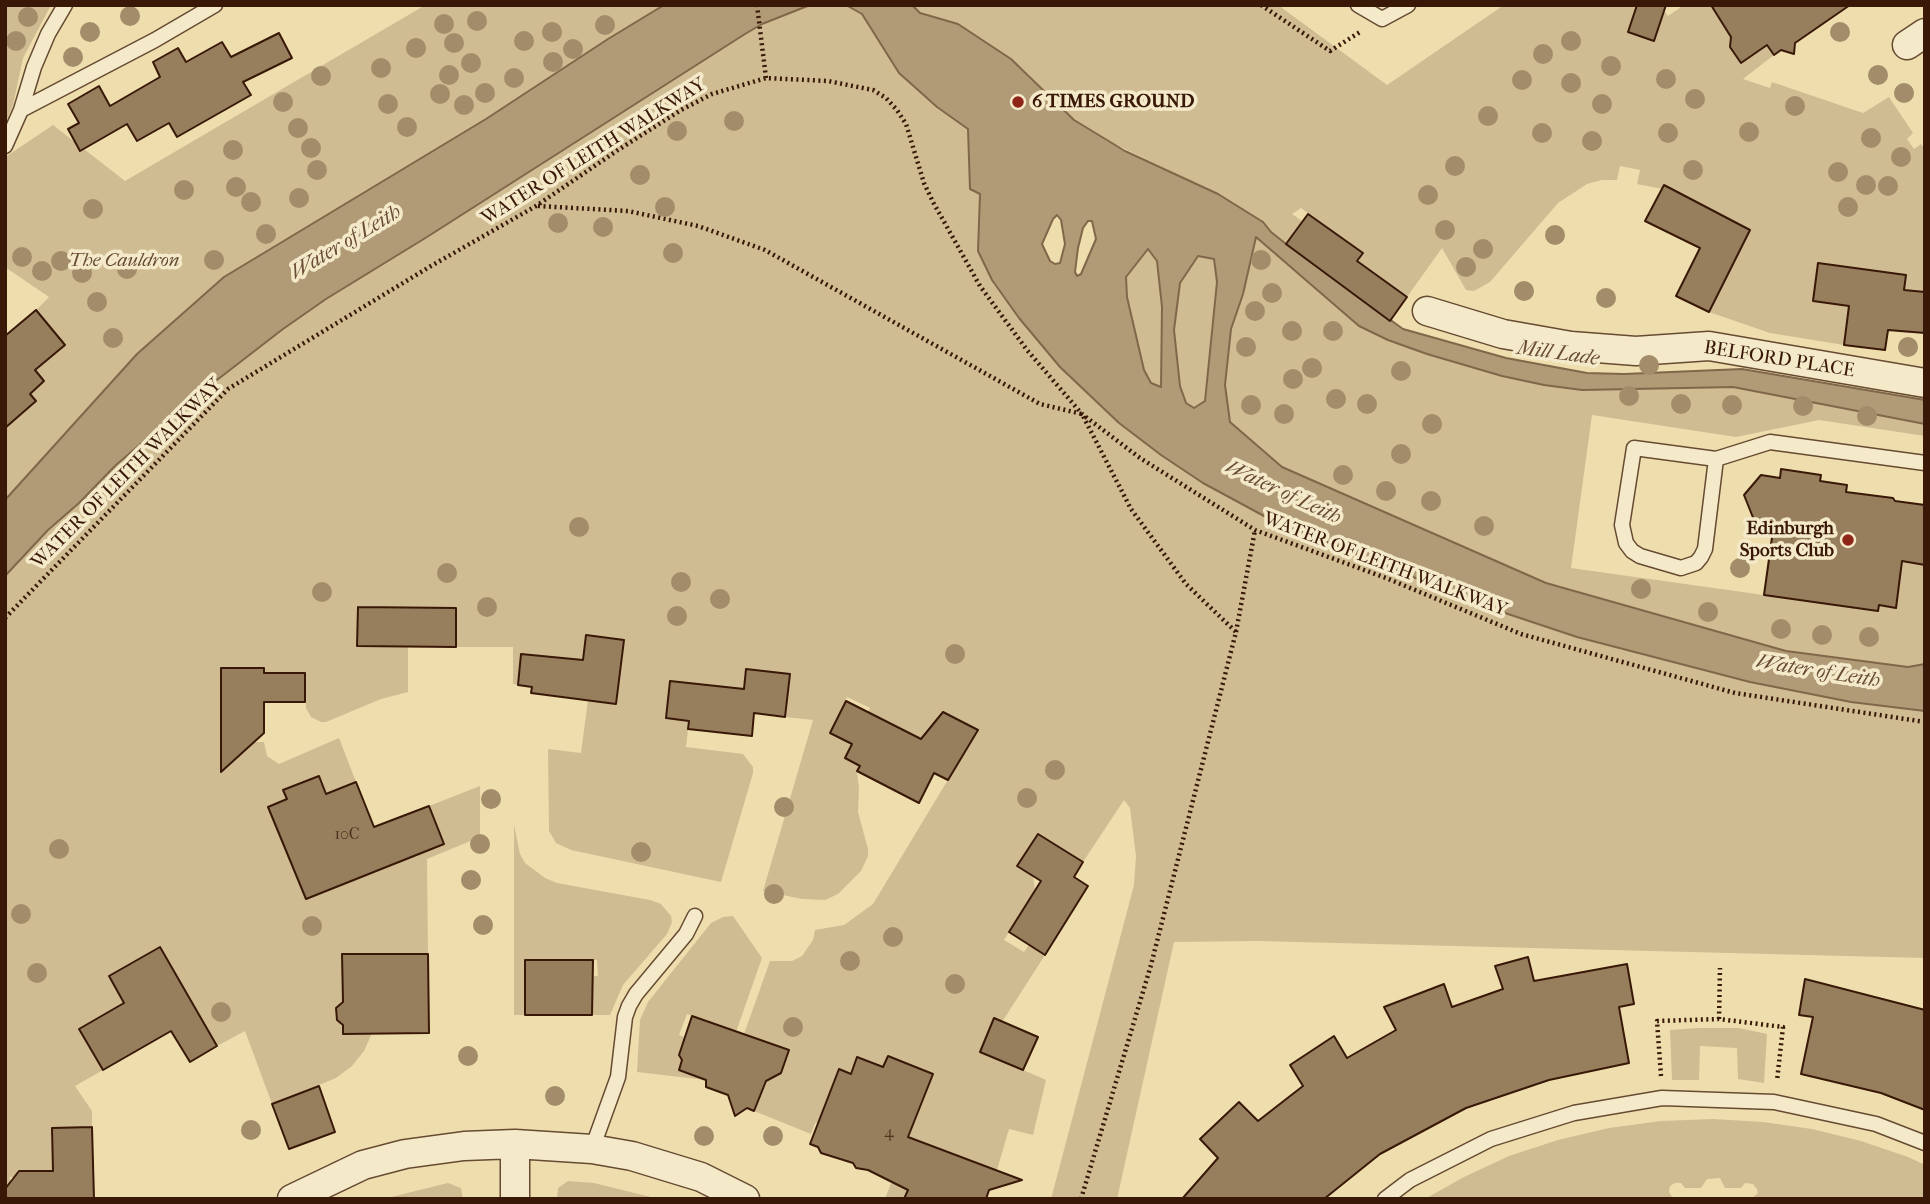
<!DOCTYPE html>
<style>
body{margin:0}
#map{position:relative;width:1930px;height:1204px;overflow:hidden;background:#eedeae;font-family:"IM FELL French Canon",serif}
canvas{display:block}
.frame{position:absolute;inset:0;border:7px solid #391808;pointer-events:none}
</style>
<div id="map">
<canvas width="1930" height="1204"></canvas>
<div class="frame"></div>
</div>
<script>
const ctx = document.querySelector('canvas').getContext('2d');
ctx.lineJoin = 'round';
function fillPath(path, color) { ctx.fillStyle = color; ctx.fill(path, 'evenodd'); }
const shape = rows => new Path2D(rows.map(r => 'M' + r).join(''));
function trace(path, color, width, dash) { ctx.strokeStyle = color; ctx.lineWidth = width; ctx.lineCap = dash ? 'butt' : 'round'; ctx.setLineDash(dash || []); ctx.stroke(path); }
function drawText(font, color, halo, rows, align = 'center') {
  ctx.font = font + ' "IM FELL French Canon",serif'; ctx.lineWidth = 7; ctx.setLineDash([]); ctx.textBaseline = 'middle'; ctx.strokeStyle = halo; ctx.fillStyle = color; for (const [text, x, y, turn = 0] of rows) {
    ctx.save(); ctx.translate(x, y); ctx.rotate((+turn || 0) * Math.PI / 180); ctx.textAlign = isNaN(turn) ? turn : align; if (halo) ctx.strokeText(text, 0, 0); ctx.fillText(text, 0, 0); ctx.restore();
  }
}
const green = shape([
 [5,5,51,5,23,58,13,105,5,124],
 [421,5,664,5,608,39,486,119,224,277,137,354,5,500,5,418,10,423,36,401,30,394,44,381,35,370,65,345,36,310,49,297,5,267,5,161,7,156,53,125,125,181,422,7],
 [810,5,846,5,862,14,899,73,937,107,968,129,970,189,980,194,978,251,992,280,1019,318,1060,367,1119,423,1161,455,1203,483,1264,516,1408,575,1490,608,1577,637,1750,682,1851,702,1925,711,1925,958,1258,941,1174,942,1117,1199,1051,1199,1134,885,1136,856,1130,808,1124,800,1083,862,1038,834,1017,866,1033,876,1035,890,1004,940,1024,952,1029,945,1045,955,1002,1022,994,1018,980,1051,1046,1080,1033,1135,1009,1129,997,1170,925,1144,905,1199,885,1199,933,1074,888,1056,883,1067,857,1058,851,1074,839,1069,819,1122,815,1123,811,1134,754,1111,768,1074,744,1034,770,961,792,961,802,956,813,940,815,930,844,925,873,904,978,730,950,716,942,715,935,723,939,748,868,712,870,708,847,697,830,733,852,744,845,758,860,766,857,772,859,788,858,812,868,849,868,856,861,871,838,894,825,900,802,899,763,891,813,720,785,717,744,689,670,681,666,718,689,721,686,747,743,754,753,767,753,773,721,882,571,850,556,843,549,831,548,749,581,753,588,700,616,703,624,640,586,635,582,661,522,654,518,685,513,684,513,647,456,647,456,608,358,607,358,646,408,646,408,692,381,699,326,722,321,722,311,717,306,708,305,673,264,673,221,668,221,753,226,758,237,758,242,753,242,742,264,742,267,756,279,764,339,738,356,782,326,794,318,776,284,790,287,799,269,807,286,852,313,876,299,882,306,899,444,843,429,806,480,786,480,837,427,859,428,954,342,955,343,1003,337,1008,337,1019,343,1024,343,1034,372,1033,364,1051,352,1066,336,1078,272,1104,245,1031,217,1046,160,947,124,968,109,977,124,1003,79,1029,103,1070,75,1086,92,1111,92,1127,52,1128,53,1176,34,1175,30,1171,19,1171,16,1177,10,1177,11,1199,5,1199,5,576,48,530,79,503,116,465,204,390,283,329,326,299,427,237,745,34,762,24],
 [912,5,1278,5,1387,85,1504,5,1636,5,1645,19,1662,8,1668,16,1684,5,1711,5,1731,37,1730,47,1737,58,1746,60,1757,52,1757,45,1764,40,1774,55,1743,79,1770,88,1772,82,1863,113,1889,97,1913,133,1907,139,1914,149,1921,144,1925,150,1925,292,1921,292,1918,333,1898,332,1906,275,1818,263,1813,301,1849,306,1844,345,1770,333,1709,312,1750,230,1678,192,1637,184,1640,170,1620,166,1617,180,1602,180,1587,184,1558,203,1490,282,1474,291,1466,290,1442,248,1407,297,1357,261,1362,253,1301,208,1292,214,1302,221,1286,244,1271,232,1263,222,1218,194,1098,136,1074,120,1028,74,977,36,958,24,920,13],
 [1255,236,1359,326,1388,340,1463,365,1544,385,1582,390,1733,387,1925,424,1925,436,1819,420,1736,437,1592,415,1571,568,1878,611,1879,605,1896,608,1899,587,1876,557,1925,565,1925,664,1908,667,1786,651,1545,583,1282,467,1232,425,1227,408,1225,385,1231,329,1243,294],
 [1149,248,1157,261,1162,307,1162,387,1150,383,1144,370,1127,297,1126,278],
 [1198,255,1214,259,1217,281,1205,402,1194,408,1186,403,1180,386,1174,330,1180,283],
 [514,825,520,854,525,863,545,878,557,883,650,900,661,904,671,916,672,922,667,934,623,985,610,1015,592,1015,593,976,598,976,597,960,525,960,525,1015,514,1015],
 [733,916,762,958,736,1032,687,1014,679,1035,690,1039,687,1044,682,1046,679,1055,682,1060,679,1070,706,1080,637,1072,640,1020,648,1002,711,923,723,917],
 [1699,1028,1739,1028,1767,1034,1764,1083,1738,1079,1737,1048,1700,1046,1699,1080,1672,1080,1670,1030],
 [1713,1119,1763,1122,1812,1129,1861,1141,1908,1157,1925,1165,1925,1199,1751,1199,1758,1193,1757,1189,1753,1184,1745,1183,1741,1188,1725,1188,1720,1178,1707,1179,1701,1188,1685,1188,1681,1183,1675,1183,1670,1186,1669,1192,1672,1197,1678,1199,1425,1199,1462,1178,1509,1156,1558,1140,1609,1128,1661,1121],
 [568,1181,594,1183,659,1199,557,1199,558,1188],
 [448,1183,461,1188,463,1199,383,1199]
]);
const water = shape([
 [664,5,810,5,762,24,745,34,427,237,326,299,283,329,204,390,116,465,79,503,48,530,5,576,5,500,137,354,224,277,486,119,608,39,664,5],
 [846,5,912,5,920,13,958,24,1011,59,1074,120,1125,151,1218,194,1263,222,1271,232,1286,244,1403,329,1506,358,1587,373,1624,374,1742,369,1925,400,1925,424,1733,387,1582,390,1544,385,1502,376,1427,354,1388,340,1359,326,1256,237,1243,294,1231,329,1225,385,1230,422,1282,467,1546,583,1786,651,1908,667,1925,664,1925,711,1851,702,1750,682,1577,637,1490,608,1408,575,1264,516,1203,483,1161,455,1119,423,1060,367,1019,318,992,280,978,251,980,194,970,189,968,129,937,107,899,73,862,14,846,5],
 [1057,215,1061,220,1065,244,1060,263,1055,264,1050,261,1042,244,1053,219,1057,215],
 [1088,221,1092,221,1096,239,1081,274,1077,276,1075,272,1078,248,1083,228,1088,221],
 [1148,249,1157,261,1162,307,1161,387,1151,383,1144,370,1127,297,1126,277,1148,249],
 [1198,256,1214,259,1217,282,1205,401,1194,408,1186,403,1180,386,1174,330,1180,283,1198,256]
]);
const building = shape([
 [1637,5,1666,5,1654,41,1628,32,1637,5],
 [1711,5,1850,5,1795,43,1794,54,1781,50,1774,55,1767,45,1741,63,1730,47,1731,37,1711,5],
 [279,33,292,58,243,82,251,95,177,137,169,123,137,141,127,124,80,151,68,129,79,123,68,104,99,86,110,106,160,77,153,62,178,48,186,62,222,42,231,57,279,33],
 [1664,185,1750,230,1709,312,1676,296,1700,248,1645,221,1664,185],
 [1308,214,1363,253,1357,261,1407,297,1390,321,1286,244,1308,214],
 [1818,263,1906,275,1904,290,1925,292,1925,333,1888,330,1885,350,1844,345,1849,306,1813,301,1818,263],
 [36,310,65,345,35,370,44,381,30,394,36,401,5,428,5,336,36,310],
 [1781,469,1821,475,1820,481,1847,485,1846,492,1893,498,1895,501,1925,505,1925,565,1902,561,1896,608,1879,605,1878,611,1764,595,1774,523,1754,520,1744,495,1761,475,1780,478,1781,469],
 [358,607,456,608,456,647,357,646,358,607],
 [586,635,624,640,616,704,531,693,532,687,518,685,521,654,583,660,586,635],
 [221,668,264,668,264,673,305,673,305,702,264,702,264,733,221,772,221,668],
 [746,669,790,674,785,717,754,713,752,736,688,729,689,721,666,718,670,681,744,689,746,669],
 [846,701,921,739,943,712,978,730,948,780,934,773,919,803,857,771,860,766,845,758,852,744,830,733,846,701],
 [319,776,326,794,356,782,374,827,429,806,444,844,306,899,268,807,287,799,283,790,319,776],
 [1038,834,1083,862,1074,877,1088,886,1045,955,1009,932,1041,881,1017,866,1038,834],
 [160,947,217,1046,190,1062,171,1031,103,1070,79,1029,124,1003,109,976,160,947],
 [342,954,428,954,429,1033,343,1034,343,1025,337,1020,336,1008,343,1002,342,954],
 [1528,957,1534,981,1627,964,1634,1004,1619,1007,1629,1063,1549,1080,1466,1108,1380,1154,1324,1199,1182,1199,1218,1158,1200,1139,1239,1102,1258,1121,1303,1086,1290,1065,1334,1036,1347,1058,1396,1030,1384,1007,1444,984,1452,1007,1503,989,1495,966,1528,957],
 [525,960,593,960,592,1015,525,1015,525,960],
 [1805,979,1925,1010,1925,1110,1881,1093,1801,1074,1813,1017,1799,1015,1805,979],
 [692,1016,789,1050,781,1073,766,1081,754,1111,747,1108,735,1116,728,1095,706,1087,706,1080,679,1070,682,1060,679,1055,692,1016],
 [994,1018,1038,1037,1023,1070,980,1052,994,1018],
 [888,1056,933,1074,908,1137,1022,1180,989,1190,986,1199,904,1199,908,1190,868,1170,856,1168,853,1163,821,1153,818,1147,810,1144,839,1069,851,1074,857,1057,883,1067,888,1056],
 [319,1086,335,1132,289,1149,272,1104,319,1086],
 [92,1127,94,1199,5,1199,5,1189,19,1171,53,1171,52,1128,92,1127]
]);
const path = shape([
 [757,5,766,78],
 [1261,5,1330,51,1360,32],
 [538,206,628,211,698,226,765,250,1040,404,1082,414,1131,509,1186,584,1236,632,1151,965,1081,1199],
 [5,618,228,389,431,266,536,206,618,150,681,110,712,94,766,78,828,81,873,90,886,98,897,110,906,124,924,183,933,202,980,286,1027,350,1082,414,1140,458,1255,530,1386,578,1521,634,1735,693,1925,722],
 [1236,632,1255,530],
 [1719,1019,1720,968],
 [1661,1076,1657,1021,1719,1019,1783,1027,1777,1081]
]);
const service = shape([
 [1358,5,1382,19,1408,5],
 [21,110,34,67,48,34,65,5],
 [5,146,21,110,155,40,215,5],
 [1716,459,1705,549,1701,557,1696,563,1681,568,1640,556,1632,551,1626,543,1622,525,1634,448,1716,459,1770,442,1925,463],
 [592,1149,618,1077,625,1017,629,1006,636,994,686,934,695,916],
 [1385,1199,1410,1180,1491,1139,1574,1113,1662,1098,1774,1102,1876,1124,1925,1143]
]);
const minor = shape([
 [1907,45,1925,33],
 [1427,311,1503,334,1571,346,1636,351,1709,346,1925,383],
 [515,1144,515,1199],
 [292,1199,363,1165,405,1154,464,1146,515,1144,592,1149,632,1156,701,1177,745,1199]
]);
const trees = [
 [130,16],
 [28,17],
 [477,21],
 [444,24],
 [605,25],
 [90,32],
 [552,32],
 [1840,32],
 [16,41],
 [524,41],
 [1571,41],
 [454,43],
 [416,48],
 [573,49],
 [1543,54],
 [73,57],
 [553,62],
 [471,63],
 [1611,66],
 [381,68],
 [449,75],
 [1878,75],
 [321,76],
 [514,78],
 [1666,79],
 [1522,80],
 [1571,83],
 [485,93],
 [1904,93],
 [440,94],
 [1695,99],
 [283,102],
 [388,104],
 [1602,104],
 [464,105],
 [1795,106],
 [1488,116],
 [734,121],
 [407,127],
 [298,128],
 [677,131],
 [1749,132],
 [1542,133],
 [1668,133],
 [1871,138],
 [1592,141],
 [311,148],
 [233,150],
 [1901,157],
 [1455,166],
 [317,170],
 [1693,170],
 [1838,172],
 [640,175],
 [1866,185],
 [1888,186],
 [236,187],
 [184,190],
 [1428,195],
 [299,198],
 [251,202],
 [665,207],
 [1848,207],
 [93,209],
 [558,223],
 [603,227],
 [1445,230],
 [266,234],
 [1555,235],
 [1483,249],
 [673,253],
 [22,257],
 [214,260],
 [1261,260],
 [61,261],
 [1466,267],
 [127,269],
 [42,271],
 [82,273],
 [1524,291],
 [1272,293],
 [1606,298],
 [97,302],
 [1255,311],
 [1292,331],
 [1333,331],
 [113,338],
 [1246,347],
 [1908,347],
 [1649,365],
 [1312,368],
 [1401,371],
 [1293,379],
 [1629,396],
 [1336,399],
 [1367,404],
 [1681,404],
 [1251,405],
 [1732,405],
 [1803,406],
 [1284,414],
 [1867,416],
 [1432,424],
 [1401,454],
 [1343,475],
 [1386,491],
 [1431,501],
 [1484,526],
 [579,527],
 [1740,568],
 [447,573],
 [681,582],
 [1641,589],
 [322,592],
 [720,599],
 [487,607],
 [1708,612],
 [677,616],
 [1781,629],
 [1822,635],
 [1869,637],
 [955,654],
 [1055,770],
 [1027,798],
 [491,799],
 [784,807],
 [480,844],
 [59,849],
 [641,852],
 [471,880],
 [774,894],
 [21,914],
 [483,925],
 [312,926],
 [893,937],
 [850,961],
 [37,973],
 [955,984],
 [221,1012],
 [793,1027],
 [468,1056],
 [555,1096],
 [251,1130],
 [704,1136],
 [773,1136]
];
const markers = [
 [1018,102,7,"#8f2418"],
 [1848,540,7,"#8f2418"]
];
const numberNames = [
 ["10C",347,835],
 ["4",889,1133]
];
const poiNames = [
 ["6 TIMES GROUND",1032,102],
 ["Edinburgh",1834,529,"right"],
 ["Sports Club",1834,551,"right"]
];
const streetNames = [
 ["WATER OF LEITH WALKWAY",594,152,-32],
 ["BELFORD PLACE",1779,360,9],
 ["WATER OF LEITH WALKWAY",127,474,-45],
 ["WATER OF LEITH WALKWAY",1385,565,21]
];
const parkNames = [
 ["The Cauldron",124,261]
];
const waterNames = [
 ["Water of Leith",346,243,-31],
 ["Mill Lade",1558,354,8],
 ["Water of Leith",1283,493,25],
 ["Water of Leith",1818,672,9]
];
fillPath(green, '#cfbc92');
fillPath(water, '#b09b76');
trace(water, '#80674a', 2);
fillPath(building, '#977f5e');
trace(building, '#391808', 2);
trace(service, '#664a32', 17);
trace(minor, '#664a32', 31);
trace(path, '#391808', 4.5, [2, 3.5]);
trace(service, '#f4eaca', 14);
trace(minor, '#f4eaca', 28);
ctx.fillStyle = '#a38c69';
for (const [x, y] of trees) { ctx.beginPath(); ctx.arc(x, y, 10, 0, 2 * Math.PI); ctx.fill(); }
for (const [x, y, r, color] of markers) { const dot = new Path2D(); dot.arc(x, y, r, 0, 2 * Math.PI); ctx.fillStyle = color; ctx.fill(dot); trace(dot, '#f4eaca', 2.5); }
drawText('16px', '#50321e', null, numberNames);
drawText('bold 19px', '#391808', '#f4eaca', poiNames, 'left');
drawText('19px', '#391808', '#f4eaca', streetNames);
drawText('italic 19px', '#664931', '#f4eaca', parkNames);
drawText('italic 21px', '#694c34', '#f4eaca', waterNames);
</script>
